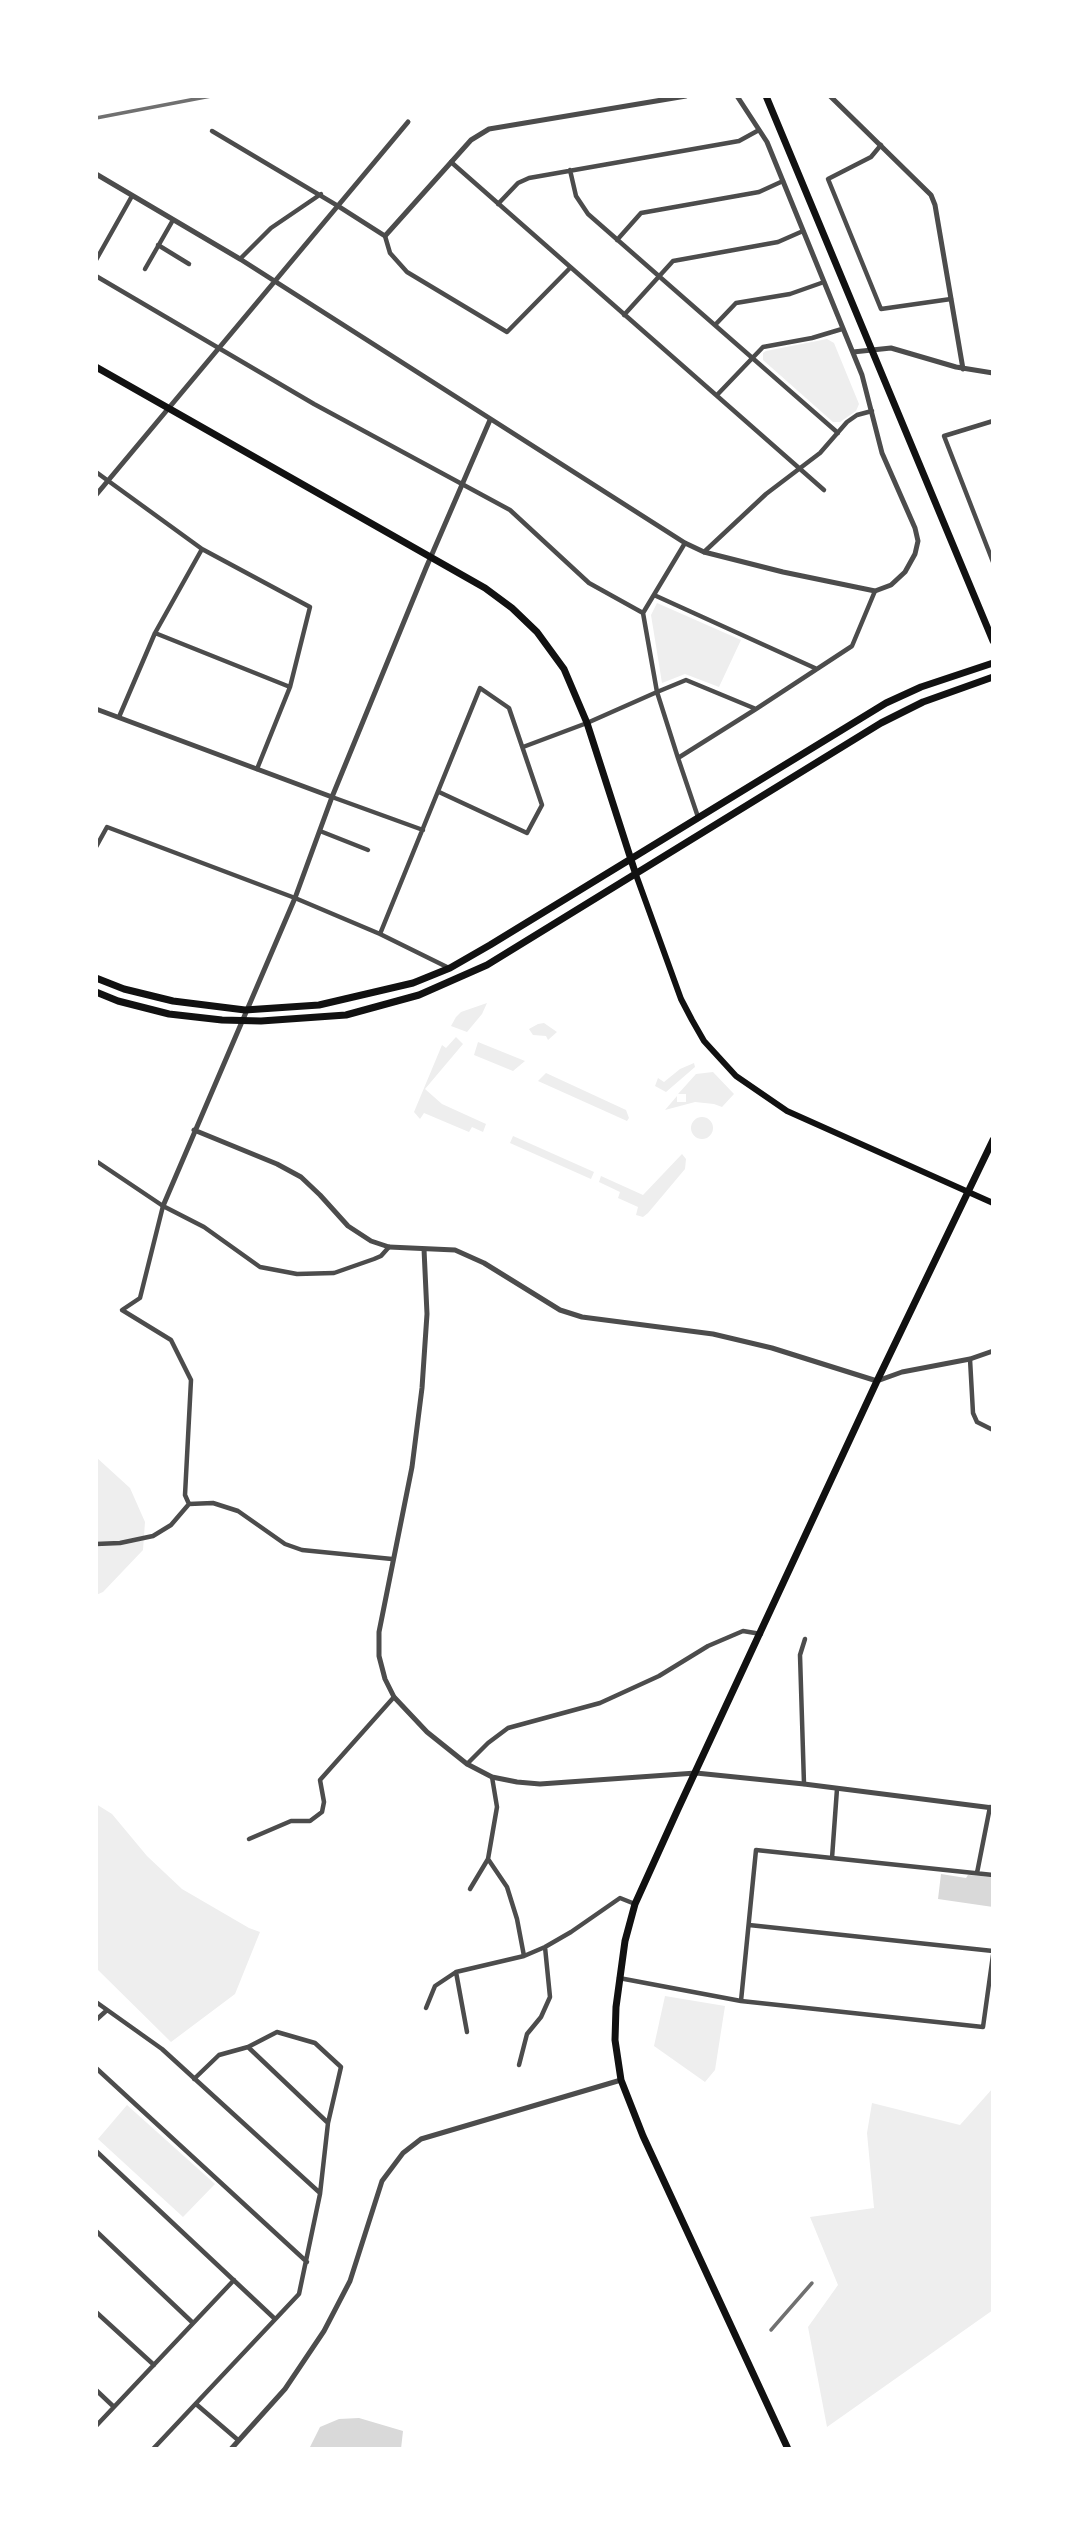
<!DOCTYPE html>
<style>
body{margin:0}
#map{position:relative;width:1089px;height:2545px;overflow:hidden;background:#fff;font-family:"Open Sans",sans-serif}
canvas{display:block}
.frame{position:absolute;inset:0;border:98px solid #fff;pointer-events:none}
</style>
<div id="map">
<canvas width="1089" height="2545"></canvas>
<div class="frame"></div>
</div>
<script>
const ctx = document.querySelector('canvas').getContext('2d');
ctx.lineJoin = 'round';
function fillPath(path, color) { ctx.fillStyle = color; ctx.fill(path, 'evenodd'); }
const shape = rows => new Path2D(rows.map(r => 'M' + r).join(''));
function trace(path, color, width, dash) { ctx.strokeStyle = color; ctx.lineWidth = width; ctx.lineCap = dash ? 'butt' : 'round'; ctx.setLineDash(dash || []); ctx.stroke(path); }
const green = shape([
 [827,339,834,343,859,404,856,411,840,422,833,422,763,360,763,353,766,351],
 [657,603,741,640,719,687,685,674,662,683,651,615],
 [487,1003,482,1014,467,1032,451,1026,456,1017,461,1012],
 [544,1023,557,1032,548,1040,546,1036,533,1035,529,1029,538,1024],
 [456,1037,463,1044,425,1089,442,1104,486,1124,483,1132,472,1127,469,1132,424,1113,420,1119,414,1112,442,1045,446,1048],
 [478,1042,525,1061,513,1071,474,1055],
 [694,1063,695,1067,666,1092,655,1086,658,1078,664,1082,680,1069],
 [713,1072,734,1094,722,1107,714,1104,695,1102,665,1110,677,1096,677,1102,686,1102,686,1094,678,1094,696,1074],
 [546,1073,626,1110,629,1118,627,1121,538,1081],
 '691 1128a11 11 0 1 1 22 0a11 11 0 1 1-22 0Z',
 [513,1136,594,1172,591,1179,510,1143],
 [682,1154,686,1159,685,1169,648,1213,643,1217,636,1215,638,1207,618,1198,620,1192,599,1182,601,1176,643,1195],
 [96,1457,130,1488,145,1522,143,1550,103,1592,96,1595],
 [96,1804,112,1814,147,1856,182,1889,249,1928,260,1932,235,1994,171,2042,96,1968],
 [665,1996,725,2006,715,2070,705,2082,654,2046],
 [993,2088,993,2310,827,2427,808,2327,838,2285,810,2217,874,2208,867,2133,872,2103,960,2125],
 [127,2105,215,2184,183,2217,98,2139]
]);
const water = shape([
 [941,1874,966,1878,968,1875,993,1877,993,1907,938,1899],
 [359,2418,403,2431,401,2449,307,2449,310,2447,320,2427,339,2419]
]);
const minor = shape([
 [212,131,338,206],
 [881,145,871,157,828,179,881,309,951,299],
 [451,162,824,490],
 [570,170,576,196,588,214,838,433],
 [498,204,518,183,529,178,739,141,759,130],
 [385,236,390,253,407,272,507,332,570,268],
 [617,240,641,213,759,192,783,181],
 [158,245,189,264],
 [240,259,271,228,321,194],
 [96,260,132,196],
 [145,269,173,220],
 [96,276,314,404,510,510,589,583,643,613,685,543],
 [624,315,673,261,778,242,803,231],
 [715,325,736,303,790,294,824,282],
 [717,395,763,347,812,338,842,329],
 [993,421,944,436,993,562],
 [96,472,202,549,310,607,290,687,257,769],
 [704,552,766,494,820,453,847,422,857,415,872,411],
 [654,595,817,669],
 [155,633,290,687],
 [756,709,686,680,657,692,678,758,756,709,852,646,875,591],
 [119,717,155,633,202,549],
 [523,747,587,723,657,692,643,613],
 [678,758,698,817],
 [332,797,423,830],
 [320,831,368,850],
 [96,847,107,827,295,898,380,934,449,968],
 [380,934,480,688,509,708,542,805,527,833,439,792],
 [96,1161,163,1206,204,1227,260,1267,297,1274,334,1273,374,1259,381,1256,389,1247],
 [163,1206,140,1298,122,1310,171,1340,191,1380,185,1495,189,1504],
 [970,1359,973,1413,977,1422,993,1430],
 [96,1544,120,1543,153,1536,171,1525,189,1504,213,1503,238,1511,285,1544,302,1550,392,1559],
 [467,1764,488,1743,508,1728,600,1703,659,1676,708,1646,743,1631,761,1634],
 [804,1784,800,1655,805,1639],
 [249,1839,291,1821,310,1821,322,1812,324,1802,320,1780,394,1697],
 [832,1858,837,1789],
 [488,1859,507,1887,517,1919,524,1956],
 [977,1873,990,1807],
 [470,1889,488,1859,497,1807,492,1777],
 [749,1925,993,1951],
 [456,1972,467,2032],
 [619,1978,741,2001,983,2027,993,1955],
 [741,2001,756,1850,993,1875],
 [96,2002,162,2049,320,2193],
 [426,2008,435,1986,456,1972,524,1956,545,1947,571,1932,620,1898,635,1904],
 [96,2020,106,2011],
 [248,2047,327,2122],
 [519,2065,527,2034,541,2017,550,1997,545,1947],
 [96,2068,307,2262],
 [96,2151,275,2319],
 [96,2231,193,2323],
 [96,2312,154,2365],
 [96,2390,114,2407],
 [196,2404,238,2440],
 [96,2426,234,2280],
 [153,2449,299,2294,320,2194,328,2123,341,2067,315,2043,277,2032,248,2047,219,2055,194,2079]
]);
const tertiary = shape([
 [830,96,931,195,935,205,963,369],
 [96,174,240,259,685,543,704,552,783,572,875,591,891,585,905,572,915,554,918,541,915,528,882,453,862,375,767,142,737,96],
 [338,206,385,236,471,140,489,129,686,96],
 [853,352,891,348,956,367,993,373],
 [96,495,408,122],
 [96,709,332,797],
 [194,1130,277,1164,301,1177,320,1195,348,1226,371,1241,389,1247,455,1250,484,1263,560,1310,582,1317,713,1334,772,1348,877,1381,902,1372,970,1359,993,1351],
 [163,1206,295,898,332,797,426,568,490,420],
 [424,1249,427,1314,422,1388,412,1467,379,1632,379,1656,385,1679,394,1697,427,1732,467,1764,492,1777,517,1782,540,1784,696,1773,804,1784,993,1808],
 [231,2449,285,2389,324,2331,350,2281,382,2181,403,2153,421,2139,621,2080]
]);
const secondary = shape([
 [635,872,681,999,692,1020,704,1041,736,1076,787,1111,993,1203]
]);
const primary = shape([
 [766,96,993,641],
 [96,367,485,588,512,608,537,632,564,669,587,723,635,872],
 [96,978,124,989,173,1001,245,1010,319,1005,413,983,450,968,490,945,886,703,921,687,993,663],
 [96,992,118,1001,169,1014,222,1020,261,1021,346,1015,419,995,487,965,881,723,923,702,993,677],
 [788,2449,643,2136,621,2080,615,2040,616,2007,625,1941,635,1904,678,1809,877,1381,993,1140]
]);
const rail = shape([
 [96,118,211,96],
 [771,2330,812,2283]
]);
fillPath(green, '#eee');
fillPath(water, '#d9d9d9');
trace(minor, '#4c4c4c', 4.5);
trace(tertiary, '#4c4c4c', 5);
trace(secondary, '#111', 6);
trace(primary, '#111', 7);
trace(rail, '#707070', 3.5);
</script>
